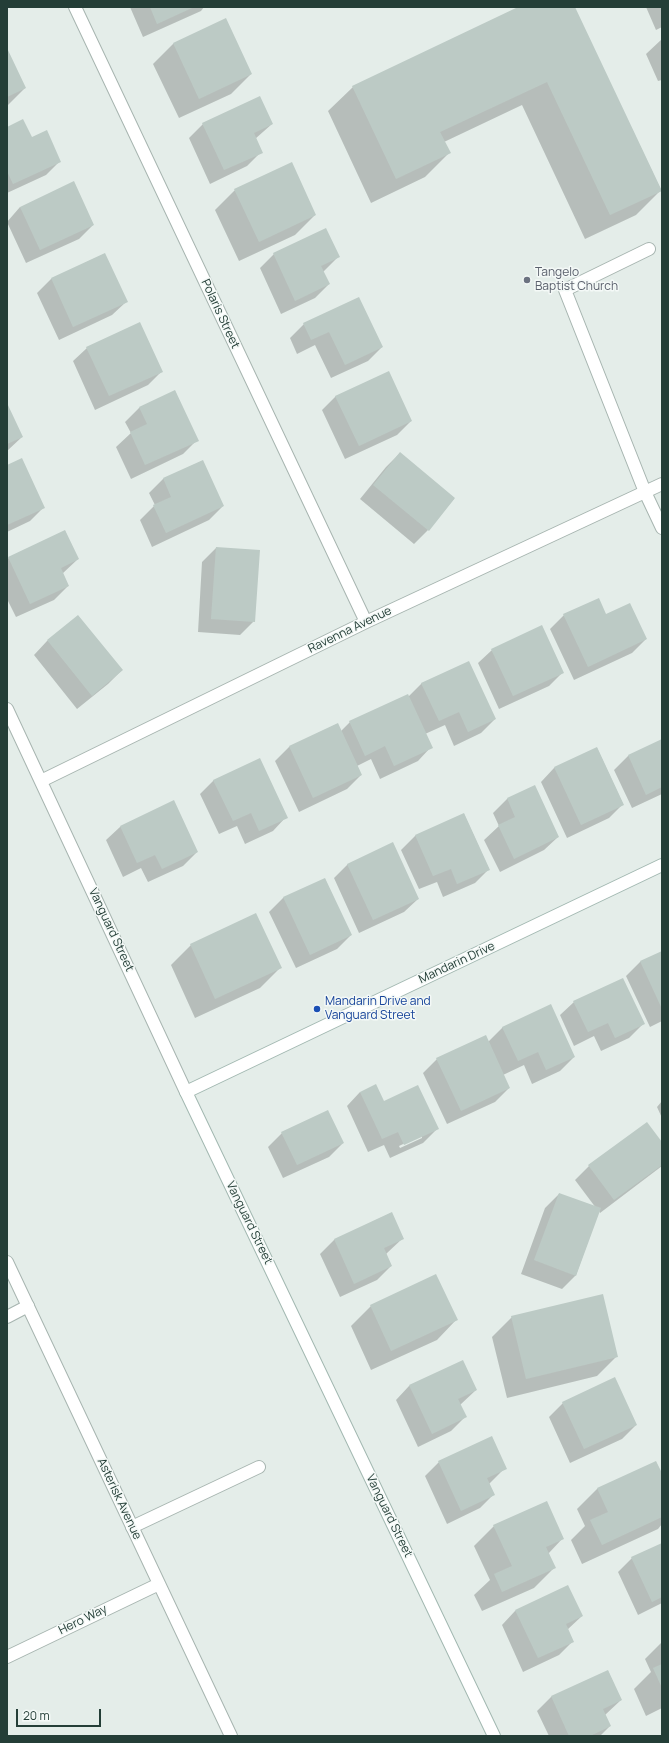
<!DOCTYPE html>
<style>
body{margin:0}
#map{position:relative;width:669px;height:1743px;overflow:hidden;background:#e4ede9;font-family:Manrope,sans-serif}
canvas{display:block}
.frame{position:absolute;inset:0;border:8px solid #243e37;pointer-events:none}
.scale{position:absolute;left:16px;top:1709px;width:85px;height:18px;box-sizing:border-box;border:2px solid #243e37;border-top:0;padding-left:5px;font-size:12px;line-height:14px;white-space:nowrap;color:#243e37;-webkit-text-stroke:3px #f4f9f7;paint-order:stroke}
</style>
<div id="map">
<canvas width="669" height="1743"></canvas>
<div class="frame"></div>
<div class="scale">20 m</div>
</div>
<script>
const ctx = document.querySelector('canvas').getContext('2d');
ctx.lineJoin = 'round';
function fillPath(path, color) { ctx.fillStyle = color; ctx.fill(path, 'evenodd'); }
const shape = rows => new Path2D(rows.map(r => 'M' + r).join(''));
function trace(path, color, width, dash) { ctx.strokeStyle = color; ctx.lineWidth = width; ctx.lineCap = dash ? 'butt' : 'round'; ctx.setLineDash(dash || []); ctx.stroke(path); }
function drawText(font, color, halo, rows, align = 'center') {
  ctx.font = font + ' Manrope,sans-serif'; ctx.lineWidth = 3; ctx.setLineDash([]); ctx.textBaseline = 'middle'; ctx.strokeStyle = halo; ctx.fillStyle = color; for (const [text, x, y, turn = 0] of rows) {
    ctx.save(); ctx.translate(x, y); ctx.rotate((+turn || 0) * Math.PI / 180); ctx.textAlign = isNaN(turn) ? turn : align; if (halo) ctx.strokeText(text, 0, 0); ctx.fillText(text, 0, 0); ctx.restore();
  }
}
const shadow = shape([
 [130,7,204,7,201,11,143,37],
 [521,7,574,7,661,190,636,215,585,239,522,105,444,142,449,153,425,177,371,203,328,111,353,87],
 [646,7,662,7,662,27,656,30],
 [225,20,251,74,231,94,179,118,153,64,173,44],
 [662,39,662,80,658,81,646,54],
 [7,50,25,88,7,106],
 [203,124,272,124,255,139,261,152,247,166,210,184,189,138],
 [7,128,31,139,60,161,46,175,7,193],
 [235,190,315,215,295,235,239,261,215,210],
 [20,207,93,225,79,239,26,263,7,222],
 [104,254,126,302,112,315,59,340,37,293,51,279],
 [274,254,338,257,323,272,329,284,315,298,281,314,260,268],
 [304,324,382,347,368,361,331,378,315,345,297,354,290,338],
 [87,348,162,371,148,385,95,410,73,361],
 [175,391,197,440,183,454,131,479,116,447,131,433,125,422,139,408],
 [336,396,411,421,397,435,345,459,322,410],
 [7,405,22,437,7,451],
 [400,453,454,499,428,530,414,544,360,499,386,467],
 [202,461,223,506,209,520,152,547,140,520,155,505,149,493,163,479],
 [7,466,44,507,30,521,7,532],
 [65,531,78,559,62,574,68,586,54,600,16,617,7,599,7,559],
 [216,548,254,621,240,635,198,632,202,562],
 [564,615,606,615,646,639,632,653,574,680,550,629],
 [78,616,122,670,108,684,77,709,34,655,47,641],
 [492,650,563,672,549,686,499,709,478,663],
 [422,683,495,719,481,733,454,746,445,725,425,734,431,747,418,761,380,779,371,759,357,766,361,775,347,789,299,812,275,761,289,747,337,724,340,732,350,722,408,697],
 [662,740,662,794,632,808,614,770,628,756],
 [597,748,623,804,609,818,567,838,541,782,554,768],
 [214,780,286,817,273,831,245,844,237,826,219,834,200,794],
 [534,787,558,837,544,850,500,872,484,840,499,826,493,813,507,799],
 [174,802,197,852,183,866,148,882,141,868,123,877,106,840,120,827],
 [464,814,489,869,475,883,443,897,437,882,419,889,401,850,415,836],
 [348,864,418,899,404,912,359,933,334,878],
 [325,879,351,935,337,949,296,968,269,912,283,898],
 [191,945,280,968,260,988,195,1018,171,965],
 [662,952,662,1021,650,1027,626,976,640,962],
 [574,1002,643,1024,629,1038,601,1051,594,1036,574,1046,560,1015],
 [503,1027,574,1057,560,1071,532,1084,524,1065,503,1075,509,1088,495,1102,447,1124,423,1073,437,1059,488,1042],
 [360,1092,384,1102,437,1129,423,1143,390,1158,384,1145,368,1152,347,1106],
 [422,1135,422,1138,400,1148,399,1146],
 [662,1101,662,1118,657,1107],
 [282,1133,343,1143,329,1157,283,1178,268,1147],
 [662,1144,662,1166,600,1213,599,1211,576,1275,562,1289,521,1274,545,1208,559,1194,596,1208,575,1180,589,1166],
 [391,1213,403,1238,386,1254,391,1266,377,1280,340,1297,320,1254,334,1240],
 [371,1306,456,1320,437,1340,371,1370,351,1326],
 [512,1317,617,1356,597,1376,507,1398,492,1337],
 [409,1386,476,1390,460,1405,465,1417,451,1431,418,1447,396,1400],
 [563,1403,636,1425,622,1439,570,1463,549,1417],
 [439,1462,505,1468,489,1484,494,1494,480,1508,447,1524,425,1476],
 [656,1462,662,1476,662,1524,658,1529,582,1564,571,1540,585,1526,577,1509,597,1489],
 [494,1526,563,1538,548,1554,554,1568,534,1588,482,1611,474,1595,490,1580,474,1546],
 [662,1544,662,1603,638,1615,618,1572,632,1558],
 [515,1611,582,1616,567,1630,573,1641,559,1655,523,1672,502,1625],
 [662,1642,662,1708,646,1716,634,1689,651,1672,645,1659],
 [608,1671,621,1700,605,1715,610,1726,600,1736,549,1736,537,1711,551,1697]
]);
const building = shape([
 [150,7,194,7,157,24],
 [518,7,575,7,662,191,610,215,547,82,440,132,451,153,396,179,352,86],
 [226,18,252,74,199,99,173,43],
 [7,48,26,88,7,97],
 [260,96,273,124,254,133,263,153,224,170,202,123],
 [23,119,32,137,47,130,61,162,13,184,7,171,7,127],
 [292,162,316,215,259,242,234,189],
 [74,181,94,225,40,250,20,207],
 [326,228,340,257,321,266,330,284,295,301,273,253],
 [105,253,128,302,73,327,51,278],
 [359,297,383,347,345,365,329,332,311,340,303,323],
 [140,322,163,372,109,396,86,347],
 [389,371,412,421,359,446,335,396],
 [175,390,199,441,145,465,130,432,147,424,139,407],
 [7,403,23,437,7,444],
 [400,452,455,498,429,531,373,485],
 [22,458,45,508,7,525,7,465],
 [203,460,224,506,166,533,153,505,171,497,163,478],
 [65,530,79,559,61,568,69,586,30,604,8,557],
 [216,547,260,550,255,622,211,619],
 [599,598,606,614,630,603,647,639,588,667,563,614],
 [78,615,123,670,92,696,47,640],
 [542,625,564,673,513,696,491,649],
 [469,661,496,719,468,732,459,712,439,721,421,683],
 [408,694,433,748,394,766,385,746,365,756,349,721],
 [338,723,362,775,313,798,289,746],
 [662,739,662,787,646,795,628,755],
 [597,747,624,805,581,825,554,767],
 [260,758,288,818,259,831,251,813,233,821,213,780],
 [535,785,559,837,514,859,498,825,515,817,507,798],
 [174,800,198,852,162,869,155,855,137,863,120,826],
 [464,813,490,870,457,884,451,869,433,876,415,835],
 [393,842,419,899,373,920,347,864],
 [325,878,352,935,310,955,283,897],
 [256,913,282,968,215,999,190,944],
 [662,951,662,1009,640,961],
 [623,978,645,1024,615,1038,608,1023,588,1032,573,1001],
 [551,1004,575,1057,546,1070,538,1052,518,1061,502,1027],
 [486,1035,510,1088,461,1111,436,1058],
 [376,1084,384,1101,418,1085,439,1129,404,1145,398,1132,382,1139,360,1092],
 [328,1110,344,1143,297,1165,281,1132],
 [647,1122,662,1142,662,1165,614,1200,588,1165],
 [559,1193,601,1208,576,1276,534,1260],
 [392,1212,404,1239,384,1248,392,1266,354,1284,334,1239],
 [436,1274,458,1320,391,1351,370,1305],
 [603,1294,618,1357,526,1379,511,1316],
 [463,1360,477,1390,458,1399,467,1417,432,1434,409,1385],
 [615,1377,637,1425,584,1449,562,1402],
 [492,1436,507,1469,487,1478,495,1495,461,1511,438,1461],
 [656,1461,662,1473,662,1517,602,1545,590,1520,608,1512,597,1488],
 [547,1501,564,1539,546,1547,556,1568,502,1592,494,1574,512,1566,493,1525],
 [662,1543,662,1597,652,1602,631,1557],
 [568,1585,583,1616,566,1624,574,1642,538,1658,515,1610],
 [662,1664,662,1688,653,1668],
 [608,1670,622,1700,603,1709,611,1726,590,1736,569,1736,551,1696]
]);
const lane = shape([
 [645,492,565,290,649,249],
 [7,1317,28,1306],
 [132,1527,259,1467]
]);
const street = shape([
 [75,7,366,622],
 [645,492,662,528],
 [7,709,186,1092],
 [41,781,366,622,662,484],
 [7,1262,231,1736],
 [7,1657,159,1584]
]);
const secondary = shape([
 [494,1736,186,1092,662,865]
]);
const markers = [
 [527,280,4,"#6b7280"],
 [317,1009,4,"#1a4fb4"]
];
const worshipNames = [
 ["Tangelo",535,273],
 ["Baptist Church",535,287]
];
const streetNames = [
 ["Polaris Street",220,314,65],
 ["Ravenna Avenue",350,630,-26],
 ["Vanguard Street",111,930,65],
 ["Mandarin Drive",457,963,-25],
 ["Vanguard Street",249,1223,64],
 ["Asterisk Avenue",119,1499,65],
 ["Vanguard Street",389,1516,64],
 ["Hero Way",83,1620,-26]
];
const transitNames = [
 ["Mandarin Drive and",325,1002],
 ["Vanguard Street",325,1016]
];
fillPath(shadow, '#0003');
fillPath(building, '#bccac5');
trace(lane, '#a7b5b0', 14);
trace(street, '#a7b5b0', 14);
trace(secondary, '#a2b8b1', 14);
trace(lane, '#fff', 12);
trace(street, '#fff', 12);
trace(secondary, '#fff', 12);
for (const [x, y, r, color] of markers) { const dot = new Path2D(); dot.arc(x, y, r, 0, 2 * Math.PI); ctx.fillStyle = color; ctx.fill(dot); trace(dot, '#f4f9f7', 1.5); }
drawText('12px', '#5b616d', '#f4f9f7', worshipNames, 'left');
drawText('12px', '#243e37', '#f4f9f7', streetNames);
drawText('12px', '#164399', '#f4f9f7', transitNames, 'left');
</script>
